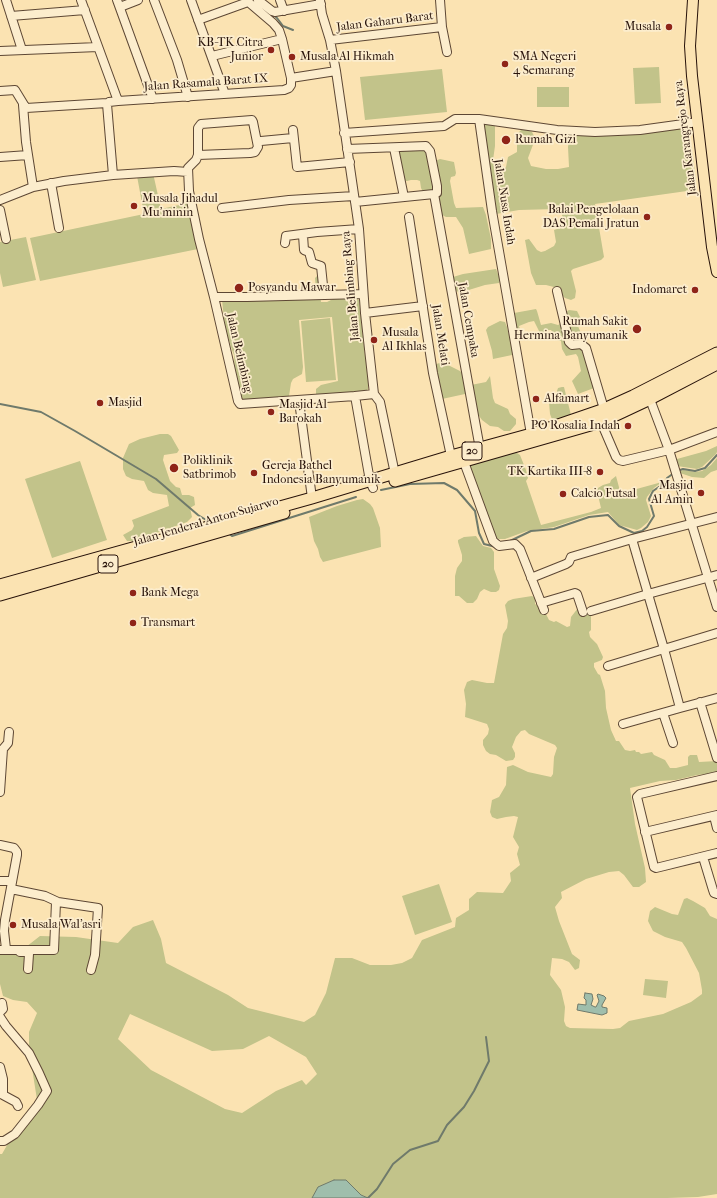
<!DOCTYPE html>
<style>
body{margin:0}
canvas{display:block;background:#fbe3b2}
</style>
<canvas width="717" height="1198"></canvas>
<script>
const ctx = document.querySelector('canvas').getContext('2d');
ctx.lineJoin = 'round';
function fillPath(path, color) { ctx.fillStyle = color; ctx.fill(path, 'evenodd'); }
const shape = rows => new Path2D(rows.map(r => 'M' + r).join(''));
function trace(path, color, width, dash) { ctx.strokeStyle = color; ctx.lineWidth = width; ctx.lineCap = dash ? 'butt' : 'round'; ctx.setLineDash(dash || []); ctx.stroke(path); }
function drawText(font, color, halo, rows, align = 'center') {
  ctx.font = font + ' "IM FELL French Canon",serif'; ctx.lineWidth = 3.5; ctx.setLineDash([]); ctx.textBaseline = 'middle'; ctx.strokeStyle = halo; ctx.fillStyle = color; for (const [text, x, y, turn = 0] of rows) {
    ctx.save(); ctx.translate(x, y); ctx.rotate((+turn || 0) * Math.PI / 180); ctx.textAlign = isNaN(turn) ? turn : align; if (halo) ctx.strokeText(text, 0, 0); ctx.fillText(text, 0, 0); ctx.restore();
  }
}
const green = shape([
 [659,67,661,103,635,104,633,68],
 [442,69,447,112,365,120,360,77],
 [537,87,569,87,569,107,537,107],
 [484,122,495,125,495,146,493,160,496,168,504,170,506,167,508,157,517,152,517,134,523,128,532,132,534,136,534,142,528,158,531,166,546,169,558,169,569,167,568,147,570,134,681,127,688,128,693,157,696,181,694,190,595,204,604,257,601,260,573,269,571,271,576,291,575,298,571,300,565,298,554,287,546,285,536,285,531,273,525,240,529,239,537,250,541,252,545,251,554,246,556,242,554,230,563,227,562,214,557,209,519,210,496,214,484,133],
 [421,146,435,161,440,159,454,162,456,173,455,176,451,177,450,181,454,203,456,208,483,207,486,215,491,239,491,249,469,254,463,228,456,217,446,217,440,214,437,199,423,192,421,188,420,181,417,180,411,180,407,181,403,180,398,150],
 [153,173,161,209,188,203,198,249,40,281,30,238,144,214,137,176],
 [26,237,36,280,3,287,0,273,0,242],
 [496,269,500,279,499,283,485,285,459,293,454,288,453,280,453,277,463,274],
 [318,275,321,302,327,302,333,299,347,296,359,300,365,356,368,366,368,389,365,392,319,395,316,394,316,389,321,385,338,381,332,317,299,320,303,367,302,374,293,379,291,383,289,396,283,398,264,398,240,402,235,375,234,355,232,350,225,328,222,300,316,291,315,278],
 [511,307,514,313,536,309,537,311,541,325,551,323,558,325,562,323,566,312,569,310,577,311,581,319,580,321,577,322,577,324,588,349,594,388,578,394,572,381,581,371,578,357,576,354,566,356,562,349,561,341,559,341,551,330,545,330,546,339,544,341,534,321,529,322,519,326,522,337,520,339,517,336],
 [330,318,336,380,306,382,301,321],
 [500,321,505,322,507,327,513,350,512,355,493,359,492,351,486,330,488,327],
 [442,362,460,371,463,374,468,390,465,394,442,399,434,365],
 [490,376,493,398,495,403,508,409,510,414,516,419,516,424,510,431,504,431,498,427,490,426,482,420,477,413,471,385,486,382],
 [562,387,564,387,571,415,553,422,550,414,549,402,560,399,557,391,558,388],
 [160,434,168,434,171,436,179,450,177,453,164,455,163,460,170,481,176,487,180,488,182,495,189,495,194,497,195,505,190,508,192,517,187,522,134,541,127,541,123,535,132,530,134,526,132,520,169,506,167,495,153,493,148,490,144,481,132,479,126,476,123,469,123,458,129,444,140,439],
 [717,446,717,452,716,454,702,467,697,469,677,466,676,461,677,459,706,451],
 [505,453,517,453,520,455,526,470,528,478,526,481,541,525,591,512,601,508,597,491,598,488,603,485,610,483,611,480,616,476,620,491,622,493,662,482,654,488,647,497,646,500,651,516,648,522,641,528,637,530,619,525,608,512,589,515,554,527,527,531,505,539,499,539,493,537,469,468,470,465],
 [717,458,717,470,711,472,704,478,692,477,680,473,680,471,684,470,695,472,702,471,711,465],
 [80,461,107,540,52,558,25,479],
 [363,499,370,504,373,508,380,528,381,547,323,562,320,557,318,549,314,541,309,517,337,506,357,500],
 [476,536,483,546,491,548,494,552,494,569,500,586,499,590,496,592,491,592,484,589,480,592,477,599,473,603,467,603,459,596,455,596,455,576,457,568,462,561,462,555,458,542,458,540,464,537],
 [532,596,535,598,535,604,543,610,546,614,549,620,554,622,556,621,567,627,570,626,571,617,578,608,584,607,589,609,591,614,591,630,589,632,590,637,597,644,603,657,602,660,594,663,594,667,598,674,600,675,605,691,606,708,611,730,616,741,619,741,625,750,630,751,635,750,636,752,639,752,641,754,652,752,654,755,665,760,670,768,676,768,688,765,688,757,690,755,697,755,699,762,717,761,717,773,697,775,676,780,660,781,630,788,635,824,645,868,646,882,639,887,633,887,624,875,619,871,609,872,586,879,561,892,562,898,555,907,559,921,572,954,580,960,579,968,575,970,569,962,562,959,552,958,550,975,561,990,565,1007,564,1021,566,1026,570,1028,613,1029,620,1028,629,1021,663,1014,691,1002,702,994,702,990,699,973,686,948,682,942,665,937,653,931,648,921,650,911,655,907,672,914,678,915,684,899,687,898,693,901,705,908,710,916,717,919,717,1194,698,1197,667,1198,368,1198,361,1195,346,1180,334,1180,319,1187,312,1198,0,1198,0,1154,2,1154,10,1140,38,1106,29,1049,29,1032,37,1013,27,1002,13,1000,3,996,0,984,0,954,22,950,40,936,76,937,118,943,133,927,153,920,161,939,166,963,228,995,248,1008,304,1022,315,1015,326,993,335,958,352,958,370,965,391,965,402,963,412,958,422,940,455,927,456,918,469,910,469,899,477,892,503,893,511,881,510,873,520,865,517,854,519,847,513,837,518,817,514,816,506,817,497,819,492,817,490,812,492,800,499,797,506,785,507,767,513,765,528,772,551,777,553,774,554,757,557,748,555,745,529,734,525,730,521,731,516,737,512,747,515,753,515,757,513,760,506,761,496,755,490,754,486,751,483,745,483,740,488,734,489,729,487,724,465,717,466,704,464,690,467,682,472,680,487,683,494,683,503,634,507,628,508,621,505,605,508,601,513,599],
 [130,1014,212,1051,243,1049,269,1036,306,1057,317,1074,306,1085,302,1080,276,1091,242,1113,225,1109,151,1070,118,1039],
 [439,884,452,922,415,935,402,896],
 [645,979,668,981,666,998,643,995]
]);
const water = shape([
 [585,993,592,994,593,999,591,1005,595,1007,596,1007,599,1001,597,995,598,994,604,996,606,998,602,1005,602,1007,607,1008,607,1013,602,1015,577,1010,578,1004,586,1005,586,1000,584,998,585,993],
 [334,1180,346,1180,361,1195,368,1198,312,1198,318,1187,334,1180]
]);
const stream = shape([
 [272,14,277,18,283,26,293,30],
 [0,404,41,412,75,431,156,479,198,515,211,523],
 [677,471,683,469,695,471,705,468,717,455],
 [381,490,410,484,444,483,457,490,475,511,479,533,484,544,496,547],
 [228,533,232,536,356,497],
 [510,541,531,531,554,529,589,517,608,515,619,526,634,533,642,531,647,527,654,516,649,499,653,491,666,482,667,478,674,473],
 [368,1198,377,1189,393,1164,410,1150,438,1141,447,1125,464,1107,474,1091,489,1061,486,1037]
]);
const minor = shape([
 [6,0,22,50],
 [81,0,118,101,109,102,107,104,113,175],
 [117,0,153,99],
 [154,0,177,60,188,97],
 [191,0,225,94],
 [258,0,272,11,275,12,321,4],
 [280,0,284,11],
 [320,0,322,14,330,40,336,71,359,229,365,313,374,394,355,396,370,481,373,488],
 [440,0,442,27,447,52],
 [120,7,138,0],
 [11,16,85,10],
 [198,20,248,2],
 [330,40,442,27],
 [0,51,98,47],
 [212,56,282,39],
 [291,78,336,71],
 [0,91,15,90,26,108,107,103],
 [118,101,284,90,289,88,291,85,291,78,282,39,279,30,273,23,246,0],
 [23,105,26,142,33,187],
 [479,119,492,211,531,434],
 [293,130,297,167,350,162],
 [344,133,444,126,455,119,479,119,557,130,595,132,640,130,698,122],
 [261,141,293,138],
 [394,148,404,197],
 [347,149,426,146,430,151,437,186,437,193,434,194,355,202],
 [198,155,250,153,255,152,258,147,253,122,252,120,201,124,198,128,198,155,196,160,188,168,189,191,199,239,214,297,247,297,363,294],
 [0,157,28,155],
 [51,183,59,228],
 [434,194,480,449],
 [0,200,33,187,64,181,113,175,174,171,188,172],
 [222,208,289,200,354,196],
 [0,210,6,239],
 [409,217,433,373,451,456],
 [303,235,304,250,309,252,312,263,321,266,324,295],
 [285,243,286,236,317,232,359,229],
 [557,291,569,342,572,345,581,344,586,348,604,409],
 [214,297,238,401,240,404,355,396],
 [365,313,423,306],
 [374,394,380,402,395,474],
 [648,394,669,450,717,607],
 [299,401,312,498],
 [601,422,616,457,619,460,623,461,669,450,717,432],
 [464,462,493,541,499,546,515,544,520,549,544,610],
 [531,578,566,564,569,562,571,557,632,539],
 [541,603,575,593,577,594,583,612],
 [591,611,648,594,632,539,717,517],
 [717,633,664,649,680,708,717,698],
 [608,666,664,649,648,594,717,575],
 [700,702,717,758],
 [663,713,673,743],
 [623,724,680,708],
 [717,776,640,794,637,797,654,867,656,868,717,853],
 [0,792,3,749,8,743,9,732],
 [714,816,717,828],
 [645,832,717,815],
 [0,845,14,848,17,852,17,855,5,920,4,931,6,949],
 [703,857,713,890,714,893,717,894],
 [0,881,12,881],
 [11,889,45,896,58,902,98,908,95,955,91,970],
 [0,950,54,950,56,902],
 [20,952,27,952,29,954,28,969],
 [0,1012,3,1009,2,1003],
 [0,1017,6,1026,29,1053,39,1073,47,1091,38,1105,15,1134,4,1141,0,1141],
 [0,1067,3,1079,3,1095,16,1102,18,1106]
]);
const major = shape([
 [693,0,690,46,692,76,712,247,717,272]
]);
const highway = shape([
 [395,481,601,422,650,399,717,364],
 [0,585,312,498,451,456,535,433,602,410,633,396,717,353],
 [0,595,284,513]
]);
const markers = [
 [669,27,4,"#8f2418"],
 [271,50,4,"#8f2418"],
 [292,57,4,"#8f2418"],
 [505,64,4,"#8f2418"],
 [506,140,5,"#8f2418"],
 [134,206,4,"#8f2418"],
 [647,217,4,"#8f2418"],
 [239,288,5,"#8f2418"],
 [695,290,4,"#8f2418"],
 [637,329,5,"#8f2418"],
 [374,340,4,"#8f2418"],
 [536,399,4,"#8f2418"],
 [100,403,4,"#8f2418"],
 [271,412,4,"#8f2418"],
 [628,426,4,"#8f2418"],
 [174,468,5,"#8f2418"],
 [600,472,4,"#8f2418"],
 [254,473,4,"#8f2418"],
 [701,493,4,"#8f2418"],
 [563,494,4,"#8f2418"],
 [133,593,4,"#8f2418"],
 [133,623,4,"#8f2418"],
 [13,925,4,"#8f2418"]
];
const shields = [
 [472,451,20],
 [108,564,20]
];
const shieldNames = [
 ["20",472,451],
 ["20",108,564]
];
const streetNames = [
 ["Jalan Gaharu Barat",385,22,-7],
 ["Jalan Rasamala Barat IX",206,83,-4],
 ["Jalan Karangrejo Raya",686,138,-97],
 ["Jalan Nusa Indah",504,202,81],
 ["Jalan Belimbing Raya",351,286,-95],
 ["Jalan Cempaka",468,320,80],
 ["Jalan Melati",440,335,81],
 ["Jalan Belimbing",239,353,77],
 ["Jalan Jenderal Anton Sujarwo",206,522,-16]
];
const poiNames = [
 ["Musala",661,27,"right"],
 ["KB-TK Citra",263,43,"right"],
 ["Junior",263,57,"right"],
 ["Musala Al Hikmah",300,57],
 ["SMA Negeri",513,57],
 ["4 Semarang",513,71],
 ["Rumah Gizi",515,140],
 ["Musala Jihadul",142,199],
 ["Mu'minin",142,213],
 ["Balai Pengelolaan",639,210,"right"],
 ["DAS Pemali Jratun",639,224,"right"],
 ["Posyandu Mawar",248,288],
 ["Indomaret",687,290,"right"],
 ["Rumah Sakit",628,322,"right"],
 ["Hermina Banyumanik",628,336,"right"],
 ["Musala",382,333],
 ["Al Ikhlas",382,347],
 ["Alfamart",544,399],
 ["Masjid",108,403],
 ["Masjid Al",279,405],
 ["Barokah",279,419],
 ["PO Rosalia Indah",620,426,"right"],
 ["Poliklinik",183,461],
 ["Satbrimob",183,475],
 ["Gereja Bathel",262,466],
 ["Indonesia Banyumanik",262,480],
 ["TK Kartika III-8",592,472,"right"],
 ["Masjid",693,486,"right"],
 ["Al Amin",693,500,"right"],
 ["Calcio Futsal",571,494],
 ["Bank Mega",141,593],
 ["Transmart",141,623],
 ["Musala Wal'asri",21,925]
];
fillPath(green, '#c2c38a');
fillPath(water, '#9fbeac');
trace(water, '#6f7a6b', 1);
trace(stream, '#6f7a6b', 2);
trace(minor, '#5d4734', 10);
trace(major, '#28130a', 12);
trace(highway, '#28130a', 13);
trace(minor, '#fcedcd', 8);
trace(major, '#fbe3b2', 10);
trace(highway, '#fbe3b2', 11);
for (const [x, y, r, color] of markers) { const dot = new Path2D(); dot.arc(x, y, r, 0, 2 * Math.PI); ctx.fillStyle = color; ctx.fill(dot); trace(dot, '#fcedcd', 1.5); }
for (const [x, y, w] of shields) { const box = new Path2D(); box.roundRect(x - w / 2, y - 9, w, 18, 3); ctx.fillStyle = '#fcedcd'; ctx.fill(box); trace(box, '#28130a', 1); }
drawText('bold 11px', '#28130a', null, shieldNames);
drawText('12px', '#28130a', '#fcedcd', streetNames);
drawText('12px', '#28130a', '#fcedcd', poiNames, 'left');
</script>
